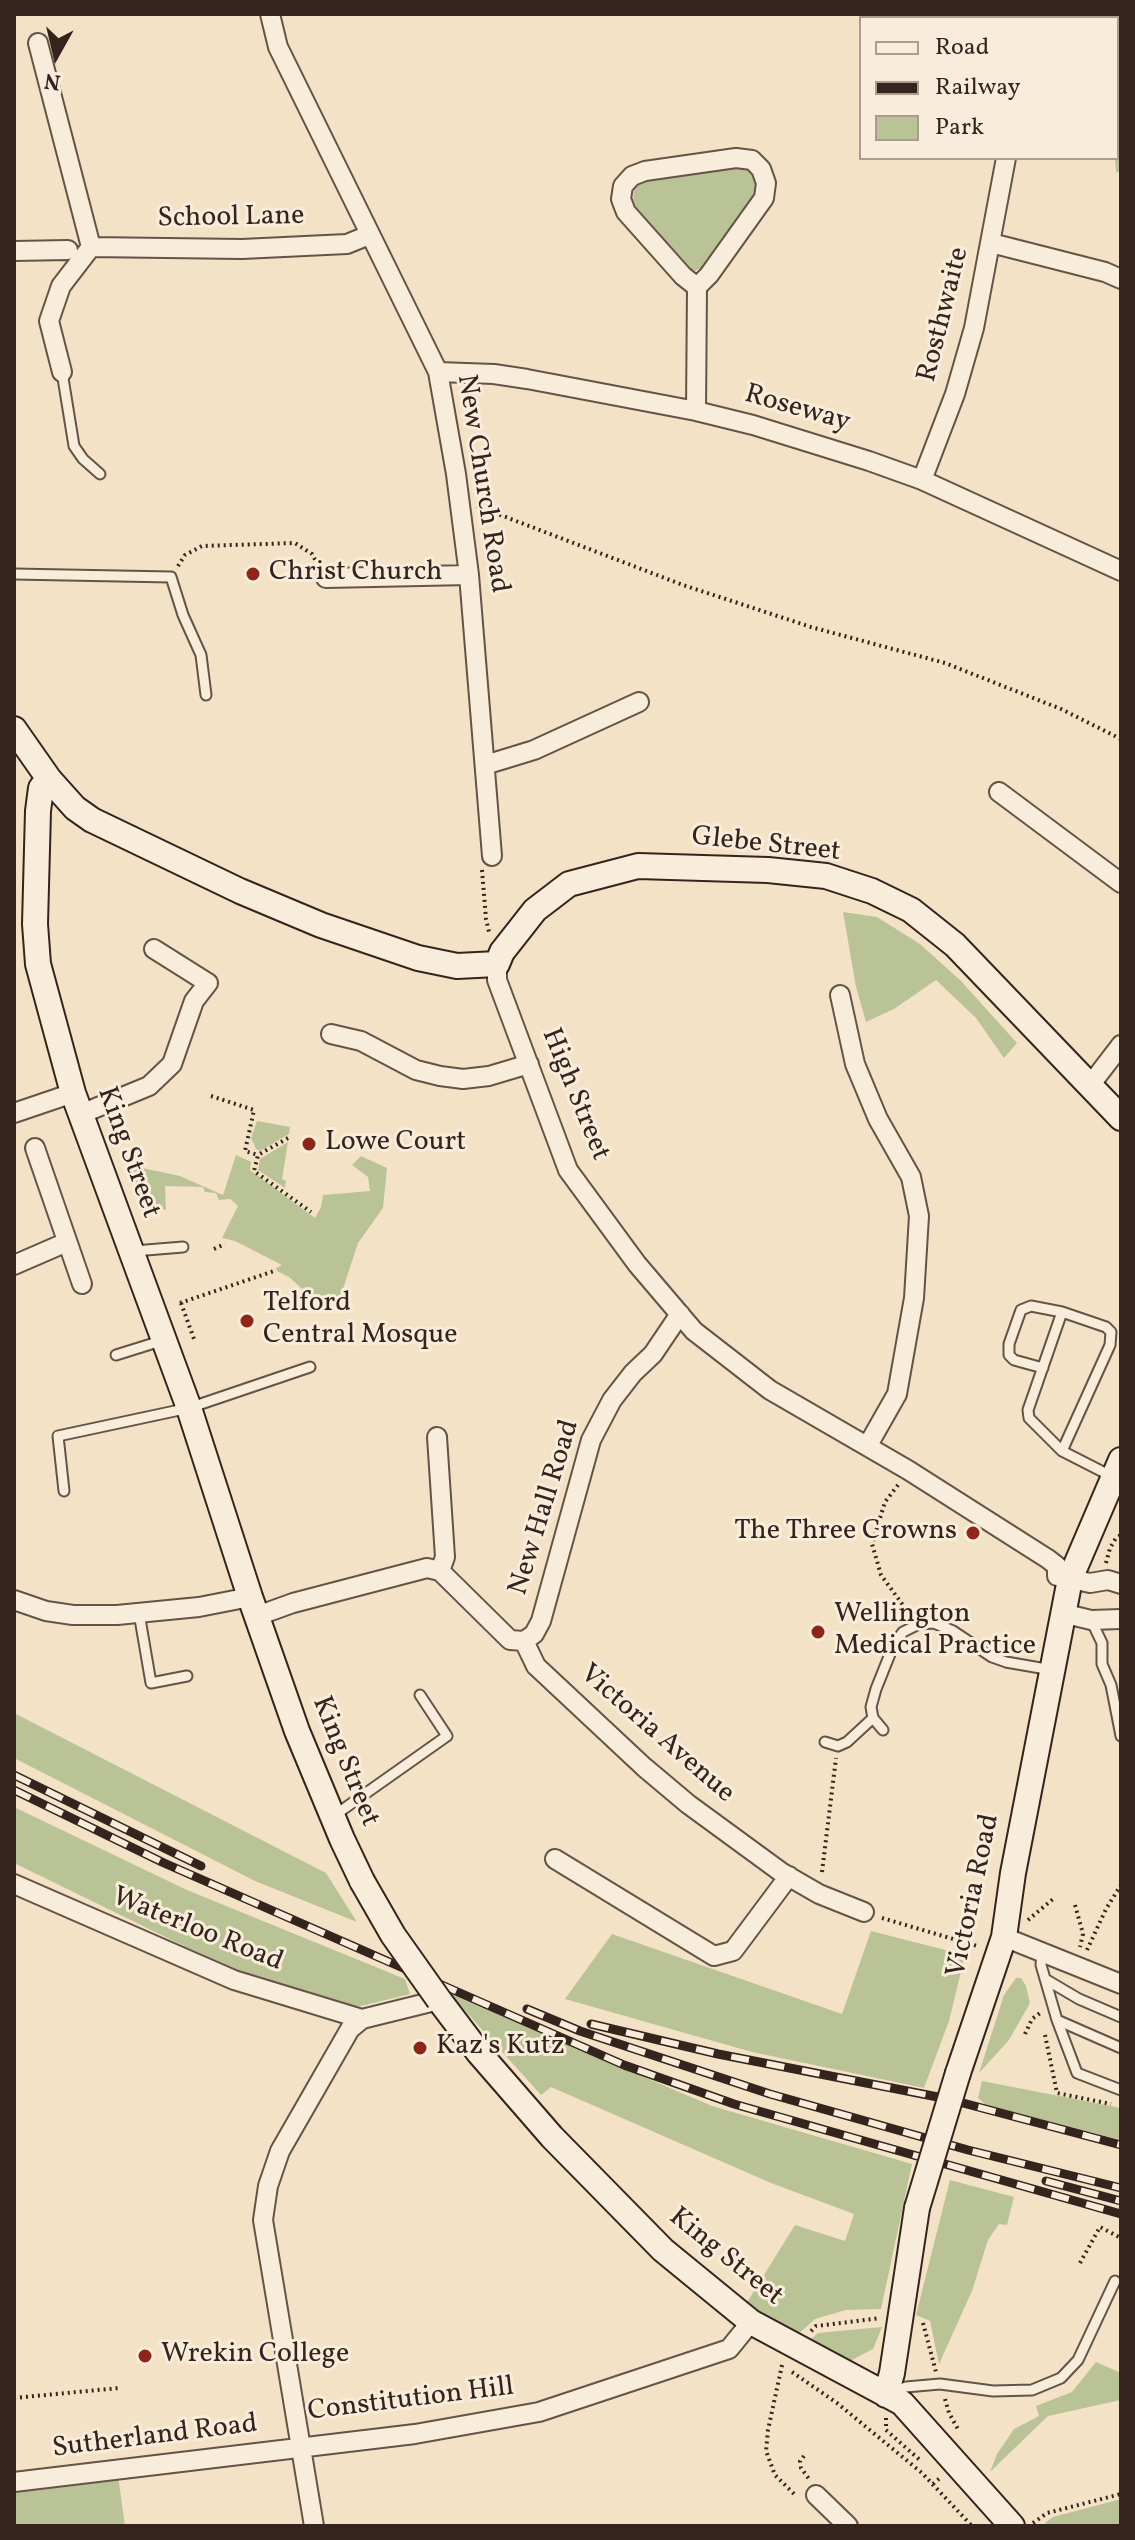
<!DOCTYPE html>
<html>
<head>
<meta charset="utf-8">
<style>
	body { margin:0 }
	#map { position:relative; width:1135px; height:2540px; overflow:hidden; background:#f4e2c6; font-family:Vollkorn,serif }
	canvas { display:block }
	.frame { position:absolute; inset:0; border:16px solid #34241d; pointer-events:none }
	.legend { position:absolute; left:859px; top:16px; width:260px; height:144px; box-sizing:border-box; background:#f8ecda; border:2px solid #aa9c8e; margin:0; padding:10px 14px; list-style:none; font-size:24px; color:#34241d }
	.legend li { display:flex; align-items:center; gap:16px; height:40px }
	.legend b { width:40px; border:2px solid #aa9c8e }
	.north { position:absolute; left:16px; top:16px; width:80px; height:80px; -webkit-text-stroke:6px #f8ecda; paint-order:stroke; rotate:188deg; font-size:22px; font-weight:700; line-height:32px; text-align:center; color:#34241d }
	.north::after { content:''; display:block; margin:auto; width:28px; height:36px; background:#34241d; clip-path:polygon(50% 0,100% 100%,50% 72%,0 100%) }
</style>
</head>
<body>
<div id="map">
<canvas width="1135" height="2540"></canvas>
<div class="frame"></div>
<ul class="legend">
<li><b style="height:10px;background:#f8ecda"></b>Road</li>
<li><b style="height:10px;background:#34241d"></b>Railway</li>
<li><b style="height:22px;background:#bac396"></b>Park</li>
</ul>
<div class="north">N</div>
</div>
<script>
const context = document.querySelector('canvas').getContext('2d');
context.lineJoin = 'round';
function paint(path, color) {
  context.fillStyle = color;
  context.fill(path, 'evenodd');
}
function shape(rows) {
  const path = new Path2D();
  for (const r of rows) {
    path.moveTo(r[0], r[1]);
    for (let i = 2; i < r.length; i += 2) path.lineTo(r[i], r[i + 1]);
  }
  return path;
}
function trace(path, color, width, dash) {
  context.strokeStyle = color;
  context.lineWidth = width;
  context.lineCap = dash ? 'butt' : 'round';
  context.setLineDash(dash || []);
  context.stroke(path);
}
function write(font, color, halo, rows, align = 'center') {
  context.font = font + ' Vollkorn,serif';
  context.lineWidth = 6;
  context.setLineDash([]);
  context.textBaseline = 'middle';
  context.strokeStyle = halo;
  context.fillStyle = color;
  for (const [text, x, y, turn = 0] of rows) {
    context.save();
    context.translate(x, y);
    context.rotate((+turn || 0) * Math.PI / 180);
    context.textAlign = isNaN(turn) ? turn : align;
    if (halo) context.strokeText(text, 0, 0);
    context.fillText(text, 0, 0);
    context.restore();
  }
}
paint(shape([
	[1108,14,1121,14,1121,173,1116,172,1115,158,1117,18,1109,18],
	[735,167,746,169,754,176,757,186,756,196,704,267,694,271,688,270,636,207,633,199,634,191,638,184,647,181],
	[843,912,877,917,920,944,961,981,1017,1043,1004,1058,976,1018,936,980,894,1009,866,1022,856,987],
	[257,1121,290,1127,289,1134,260,1151,256,1149,251,1138],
	[288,1142,282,1179,286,1181,285,1188,258,1170,260,1159],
	[236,1155,251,1162,250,1170,315,1218,321,1207,323,1195,370,1191,368,1177,352,1165,361,1156,387,1168,383,1208,358,1243,339,1301,321,1306,289,1277,277,1271,276,1268,282,1265,235,1241,222,1238,238,1206,230,1199,219,1200,216,1193,205,1192,203,1187,165,1186,166,1210,141,1204,128,1165,180,1176,223,1195],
	[14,1713,326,1873,357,1922,255,1881,14,1758],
	[14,1807,187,1890,405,1979,410,1994,357,2007,235,1971,14,1863],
	[871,1931,965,1955,949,2021,924,2088,752,2052,565,1999,612,1934,842,2014],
	[1016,1978,1021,1978,1026,1986,1030,2003,1009,2040,979,2073,1004,1995],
	[450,1994,712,2106,912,2164,881,2309,846,2310,815,2319,794,2338,746,2304,795,2225,845,2241,854,2214,771,2183,551,2087,541,2095],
	[982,2081,1121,2108,1121,2140,986,2105,978,2098],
	[950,2180,1014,2197,1007,2225,999,2224,988,2240,972,2291,939,2364,930,2321,916,2315],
	[882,2327,873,2349,850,2361,823,2355,807,2343,818,2333],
	[1096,2362,1121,2373,1121,2400,1048,2416,990,2472,997,2454,1014,2429,1039,2416,1036,2406,1072,2392],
	[118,2476,125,2526,14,2526,14,2488],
	[1121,2499,1121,2526,1045,2526,1046,2522,1053,2517]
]), '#bac396');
const lane = shape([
	[62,372,74,446,83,459,100,474],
	[14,574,171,577,183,615,201,655,206,695],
	[134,1251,183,1247],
	[1062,1312,1028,1410,1029,1418,1062,1451,1113,1477],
	[116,1355,164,1340],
	[1043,1368,1014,1360,1009,1355,1009,1344,1021,1310,1031,1306,1062,1312,1106,1327,1111,1332,1110,1345,1062,1451],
	[64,1491,58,1436,189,1408,310,1367],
	[139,1613,151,1683,187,1676],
	[1091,1620,1102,1643,1102,1664,1111,1685,1121,1736],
	[883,1730,873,1718,871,1707,876,1689,894,1644,903,1632,919,1624,934,1623,953,1631,992,1657,1006,1662,1052,1670],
	[825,1742,838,1746,847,1742,873,1718],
	[335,1815,447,1736,420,1695],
	[1042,1952,1041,1965,1057,2020,1121,2048],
	[1045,1979,1079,1999,1121,2017],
	[1057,2020,1077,2073,1121,2090],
	[893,2392,906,2387,940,2384,993,2391,1032,2390,1061,2378,1078,2360,1115,2281]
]);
const street = shape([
	[270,14,278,47,438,372,456,474,469,575,492,856],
	[1000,14,1000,18],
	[38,43,91,247],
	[991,243,1105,272,1121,279],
	[14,251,68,250],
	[62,372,49,321,61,286,91,247,242,249,347,244,369,235],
	[438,372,494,374,527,379,696,411,753,425,869,461,922,480,1121,571],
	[696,411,697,287,709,275,764,198,766,183,761,169,752,160,736,158,645,171,632,176,623,186,621,199,626,212,683,276,697,287],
	[922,480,955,394,974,328,1006,158],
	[326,578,469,575],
	[485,765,534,750,639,702],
	[999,792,1121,883],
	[497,964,497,980,568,1170,637,1264,694,1331,770,1390,908,1470,1048,1559,1057,1566,1057,1576,1090,1583,1108,1580,1121,1584],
	[840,995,855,1064,878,1119,911,1177,919,1216,914,1298,897,1394,868,1445],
	[331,1034,361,1041,416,1070,440,1076,463,1079,489,1076,529,1064],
	[1091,1084,1121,1045],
	[14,1113,73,1093],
	[81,1114,149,1086,172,1064,194,1001,208,983,154,949],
	[35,1148,82,1284],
	[14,1265,67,1242],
	[437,1437,445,1557,440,1571],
	[14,1600,46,1611,73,1615,117,1615,199,1607,250,1597],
	[1062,1613,1091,1620,1121,1619],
	[257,1616,293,1603,427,1568,440,1571,510,1640,524,1641],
	[524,1641,536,1666,644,1767,688,1804,781,1872,819,1894,864,1912],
	[524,1641,534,1634,541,1621,591,1440,612,1400,633,1373,653,1354,680,1314],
	[555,1859,714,1956,733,1951,789,1876],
	[14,1884,234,1980,362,2019],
	[1004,1937,1121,1984],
	[14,2482,415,2434,539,2412,729,2349,751,2322],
	[816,2495,848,2526],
	[314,2526,263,2220,268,2186,280,2151,350,2029,362,2019,439,2000]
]);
const secondary = shape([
	[14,729,49,779,75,808,92,820,240,891,321,925,418,958,457,966,497,964,502,952,535,910,569,884,638,866,768,870,826,876,872,891,911,910,955,945,1121,1118],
	[49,779,41,788,38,811,35,924,38,964,73,1093,189,1408,250,1597,297,1731,342,1839,362,1881],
	[439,2000,479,2053,552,2137,663,2250,751,2322,902,2403,1012,2526],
	[958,2073,1004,1937,1013,1873,1070,1579,1121,1460],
	[886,2395,892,2373,917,2208]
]);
trace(lane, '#645447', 13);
trace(street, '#645447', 22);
trace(secondary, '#34241d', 28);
trace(shape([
	[477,506,683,585,811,627,945,663,1061,709,1121,739],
	[178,566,185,555,202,546,295,543,312,554,317,563],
	[482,870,486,919,489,932],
	[211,1096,254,1110,245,1151,258,1155],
	[288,1138,258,1155,254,1171,311,1212],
	[214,1249,225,1244],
	[180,1303,274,1271],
	[181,1303,194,1339],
	[898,1485,885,1502,872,1544,881,1575,908,1612],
	[1106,1563,1110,1548,1116,1538,1121,1535],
	[822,1872,836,1758],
	[1075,1905,1083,1934,1080,1947],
	[882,1918,977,1946],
	[1028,1920,1053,1899],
	[1087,1950,1106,1909,1121,1885],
	[1025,2034,1032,2019,1040,2013],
	[1045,2035,1057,2093,1111,2104],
	[1080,2263,1100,2227,1121,2238],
	[923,2323,936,2372],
	[811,2331,816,2326,880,2318],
	[782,2365,768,2430,766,2451,775,2475,796,2496],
	[792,2372,837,2403,922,2473,972,2526],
	[14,2398,119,2388],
	[945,2399,949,2413,959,2431],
	[886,2418,886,2430,921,2461],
	[804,2456,800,2461,801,2468,809,2479],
	[933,2484,941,2477],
	[1033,2523,1047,2513,1121,2494]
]), '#34241d', 4, [2, 4]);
trace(lane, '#f8ecda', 9);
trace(street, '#f8ecda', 18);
trace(secondary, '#f8ecda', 24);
const rail = shape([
	[14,1775,201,1866],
	[14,1790,164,1863,624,2065,734,2104,1121,2214],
	[527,2009,580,2031,770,2094,968,2150,1121,2188],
	[591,2024,718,2054,948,2099,1121,2145],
	[1046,2181,1121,2201]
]);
trace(rail, '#34241d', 9);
trace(rail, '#f8ecda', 6, [18]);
const secondaryBridge = shape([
	[362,1881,393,1935,439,2000],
	[917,2208,958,2073]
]);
trace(secondaryBridge, '#34241d', 28, []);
trace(secondaryBridge, '#f8ecda', 24);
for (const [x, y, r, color] of [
	[253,574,8,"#8f2418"],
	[309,1144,8,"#8f2418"],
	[247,1321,8,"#8f2418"],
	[973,1533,8,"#8f2418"],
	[818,1632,8,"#8f2418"],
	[420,2048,8,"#8f2418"],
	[145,2356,8,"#8f2418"]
]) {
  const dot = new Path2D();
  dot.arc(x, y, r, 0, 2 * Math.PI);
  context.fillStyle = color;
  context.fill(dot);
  trace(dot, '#f8ecda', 3);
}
write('28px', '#34241d', '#f8ecda', [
	["School Lane",231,219,-1],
	["Rosthwaite",945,315,-76],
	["Roseway",797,410,16],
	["New Church Road",481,484,81],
	["Glebe Street",766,846,6],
	["High Street",574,1095,68],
	["King Street",127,1153,70],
	["New Hall Road",546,1508,-73],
	["Victoria Avenue",656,1735,41],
	["King Street",344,1762,68],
	["Victoria Road",975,1896,-78],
	["Waterloo Road",197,1931,22],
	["King Street",725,2258,39],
	["Constitution Hill",411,2401,-7],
	["Sutherland Road",155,2438,-7]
]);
write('28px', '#34241d', '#f8ecda', [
	["Christ Church",269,574],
	["Lowe Court",325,1144],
	["Telford",263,1305],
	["Central Mosque",263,1337],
	["The Three Crowns",957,1533,"right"],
	["Wellington",834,1616],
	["Medical Practice",834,1648],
	["Kaz's Kutz",436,2048],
	["Wrekin College",161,2356]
], 'left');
</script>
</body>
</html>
